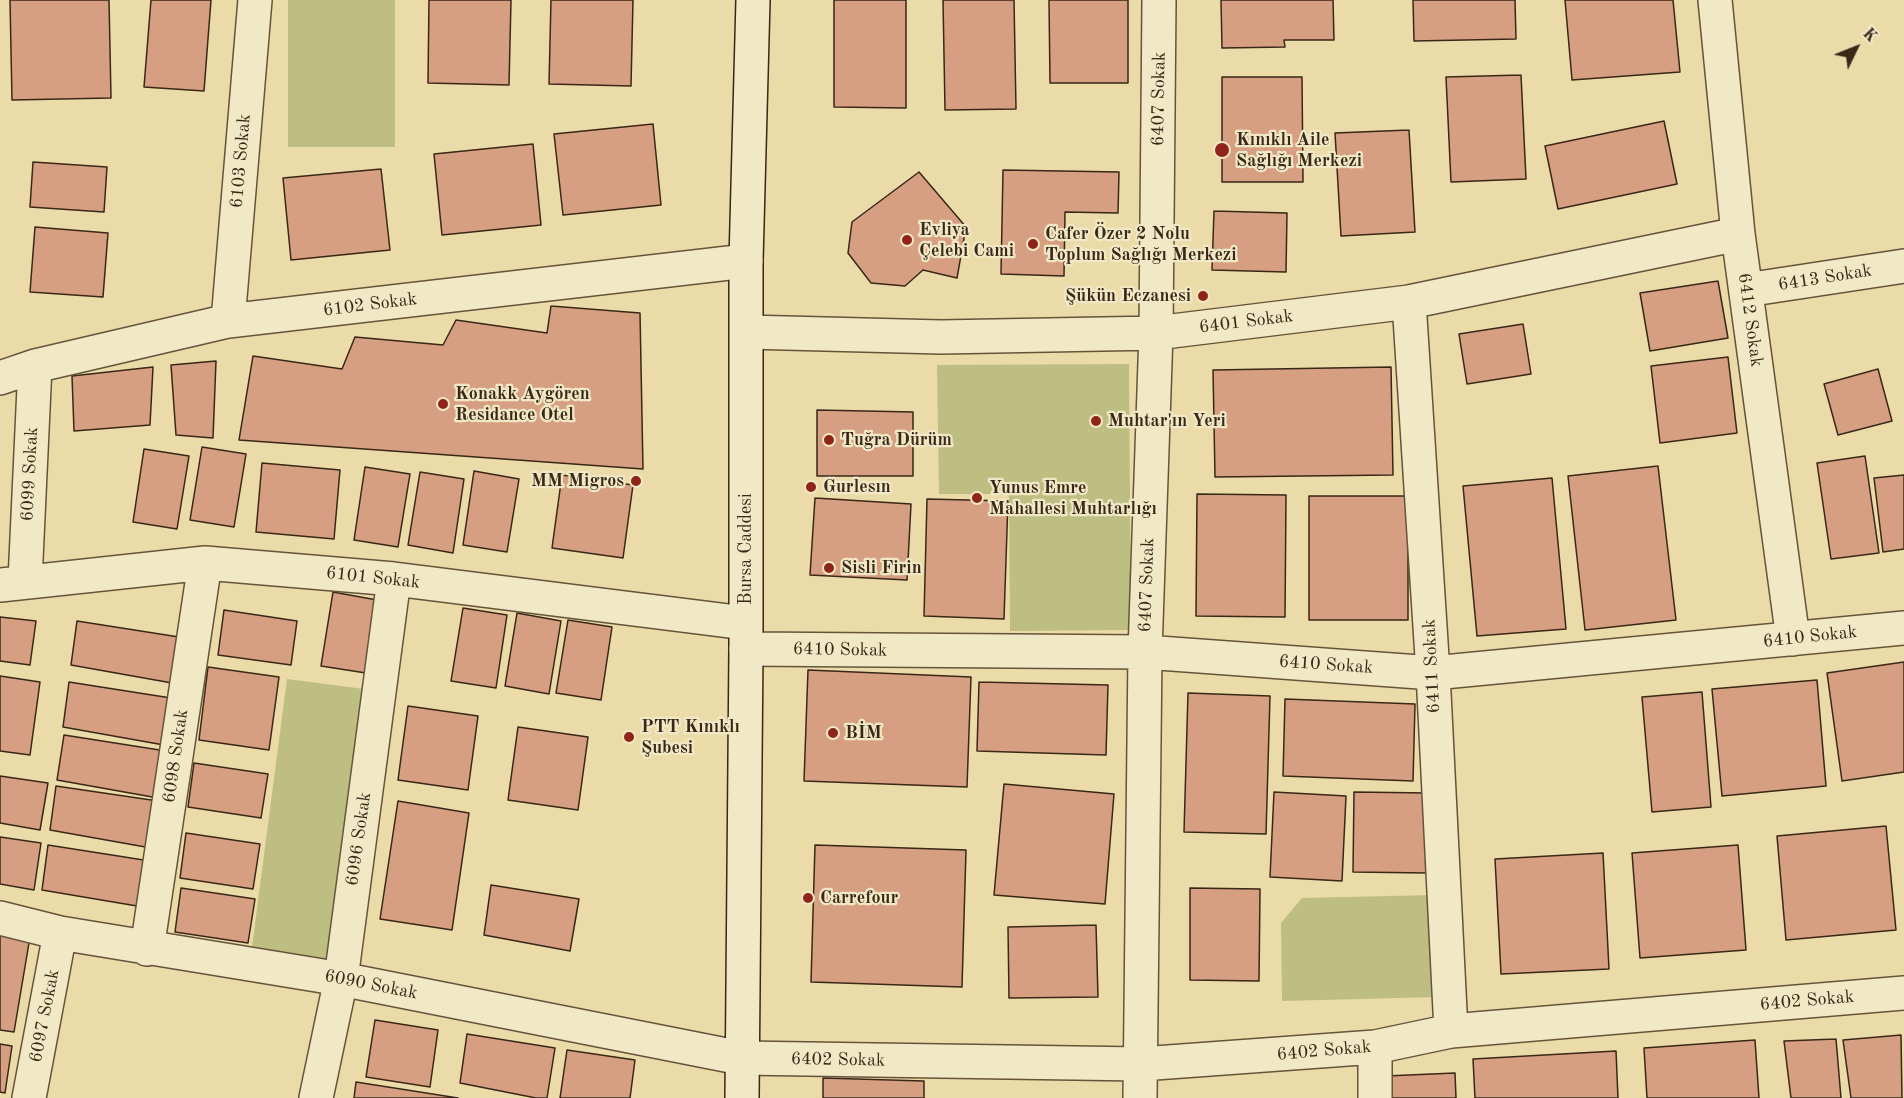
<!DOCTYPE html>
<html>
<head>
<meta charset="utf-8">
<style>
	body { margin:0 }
	#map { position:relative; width:1904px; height:1098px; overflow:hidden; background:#eadba8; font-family:"Old Standard TT",serif }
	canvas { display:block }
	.north { position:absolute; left:1826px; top:18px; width:60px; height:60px; -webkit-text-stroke:4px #f1e8c6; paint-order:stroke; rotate:47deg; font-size:16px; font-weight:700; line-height:24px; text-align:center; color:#392717 }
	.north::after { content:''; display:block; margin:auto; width:21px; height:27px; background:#392717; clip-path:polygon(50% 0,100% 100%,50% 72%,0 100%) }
</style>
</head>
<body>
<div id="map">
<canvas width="1904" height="1098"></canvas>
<div class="north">K</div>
</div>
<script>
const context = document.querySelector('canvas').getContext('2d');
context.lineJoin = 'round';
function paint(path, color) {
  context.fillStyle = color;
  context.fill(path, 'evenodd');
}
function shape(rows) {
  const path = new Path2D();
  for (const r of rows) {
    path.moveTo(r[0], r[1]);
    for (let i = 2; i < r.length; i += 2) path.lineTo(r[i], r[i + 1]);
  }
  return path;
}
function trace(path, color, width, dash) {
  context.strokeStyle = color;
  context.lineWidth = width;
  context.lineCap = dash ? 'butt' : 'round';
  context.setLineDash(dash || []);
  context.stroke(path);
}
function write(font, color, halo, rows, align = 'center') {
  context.font = font + ' "Old Standard TT",serif';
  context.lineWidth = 4.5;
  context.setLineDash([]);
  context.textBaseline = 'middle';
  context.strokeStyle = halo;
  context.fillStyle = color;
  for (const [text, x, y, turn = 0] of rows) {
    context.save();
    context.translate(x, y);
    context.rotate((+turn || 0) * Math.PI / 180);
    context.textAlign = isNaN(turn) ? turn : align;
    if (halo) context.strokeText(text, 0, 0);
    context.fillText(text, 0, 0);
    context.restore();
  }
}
paint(shape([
	[288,0,395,0,395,147,288,147],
	[1129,364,1131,630,1010,631,1009,494,939,494,937,365],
	[287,679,364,689,332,960,252,947],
	[1434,895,1437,997,1282,1001,1281,923,1302,898]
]), '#bebe83');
const building = shape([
	[10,0,109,0,111,98,12,100,10,0],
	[151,0,211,0,204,91,144,87,151,0],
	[429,0,511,0,509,85,428,83,429,0],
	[551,0,633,0,631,86,549,84,551,0],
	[834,0,906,0,906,108,834,107,834,0],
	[943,0,1014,0,1016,109,945,110,943,0],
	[1049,0,1128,0,1128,83,1050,83,1049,0],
	[1221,0,1333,0,1334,40,1284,40,1285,47,1222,48,1221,0],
	[1413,0,1515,0,1516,39,1414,41,1413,0],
	[1565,0,1673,0,1680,72,1572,80,1565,0],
	[1521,75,1526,179,1451,182,1446,77,1521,75],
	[1222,77,1302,77,1303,182,1222,182,1222,77],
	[1664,121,1677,184,1558,209,1545,146,1664,121],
	[653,124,661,205,563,215,554,134,653,124],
	[1409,130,1415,232,1341,236,1335,133,1409,130],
	[533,144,541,225,442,235,434,154,533,144],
	[33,162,107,167,104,212,30,207,33,162],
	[381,169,390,250,291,260,283,178,381,169],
	[1003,170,1119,172,1118,213,1065,212,1064,276,1001,274,1003,170],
	[919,172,966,227,957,278,923,270,905,286,871,283,848,253,852,222,919,172],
	[1214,211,1287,213,1286,272,1212,270,1214,211],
	[35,227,108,233,103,297,30,292,35,227],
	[1718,281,1728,338,1650,351,1640,293,1718,281],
	[551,306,640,313,643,469,239,440,253,356,342,369,355,337,443,345,456,320,547,333,551,306],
	[1523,324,1531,374,1467,384,1459,334,1523,324],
	[1728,357,1737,433,1660,443,1651,366,1728,357],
	[216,361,213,438,176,435,171,365,216,361],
	[153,367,150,425,74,431,72,376,153,367],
	[1391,367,1393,475,1215,477,1213,370,1391,367],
	[1878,369,1892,421,1838,435,1824,384,1878,369],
	[817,410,913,412,913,476,817,476,817,410],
	[202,447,246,454,234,527,190,520,202,447],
	[144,449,189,456,177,529,133,522,144,449],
	[1865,456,1879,553,1831,559,1817,463,1865,456],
	[262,463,340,470,334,539,256,532,262,463],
	[1658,466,1676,620,1585,630,1568,476,1658,466],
	[365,467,410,474,398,547,354,540,365,467],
	[474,471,519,479,507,552,463,545,474,471],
	[420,472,464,479,453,553,408,545,420,472],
	[562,475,633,485,623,558,552,548,562,475],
	[1904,475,1904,549,1883,552,1874,478,1904,475],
	[1552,478,1566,629,1477,636,1463,486,1552,478],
	[1197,494,1286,495,1285,617,1196,616,1197,494],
	[1309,496,1408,496,1408,620,1309,620,1309,496],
	[815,498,911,504,907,580,810,575,815,498],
	[927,499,1008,501,1004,619,924,616,927,499],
	[333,592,377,600,366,673,321,666,333,592],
	[463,608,507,615,496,688,451,681,463,608],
	[224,610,297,621,291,665,218,655,224,610],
	[517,613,561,621,549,694,505,686,517,613],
	[0,617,36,621,30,665,0,661,0,617],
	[568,620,612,627,601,700,556,693,568,620],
	[77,621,179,637,172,683,71,665,77,621],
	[1904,662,1904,772,1842,781,1827,673,1904,662],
	[208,667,279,677,269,750,199,740,208,667],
	[808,670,971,677,967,787,804,781,808,670],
	[0,676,40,682,30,755,0,751,0,676],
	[1817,680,1826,786,1722,796,1712,689,1817,680],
	[69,682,171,698,164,745,63,727,69,682],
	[979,682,1108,685,1106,755,977,751,979,682],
	[1702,692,1711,807,1652,812,1642,697,1702,692],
	[1188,693,1270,696,1266,834,1184,832,1188,693],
	[1285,699,1415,704,1413,781,1283,776,1285,699],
	[408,706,478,716,468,790,398,780,408,706],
	[518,727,588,737,578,810,508,800,518,727],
	[64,735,166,751,158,798,57,780,64,735],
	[194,763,268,774,261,818,188,807,194,763],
	[0,776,48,783,40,830,0,823,0,776],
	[1004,784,1114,794,1105,904,994,895,1004,784],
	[56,786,158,801,151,848,50,830,56,786],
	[1274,792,1346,796,1342,881,1270,877,1274,792],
	[1354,792,1428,793,1428,873,1353,872,1354,792],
	[398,801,469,813,452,930,380,919,398,801],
	[1886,826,1896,930,1786,940,1777,836,1886,826],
	[186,833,260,844,253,889,180,878,186,833],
	[0,837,41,843,34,890,0,884,0,837],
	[48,845,150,861,143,907,42,890,48,845],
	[815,845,966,850,962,987,811,982,815,845],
	[1738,845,1746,950,1640,958,1632,853,1738,845],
	[1603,853,1609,969,1501,974,1495,859,1603,853],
	[491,885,579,899,570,951,484,935,491,885],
	[181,888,255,899,248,943,175,932,181,888],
	[1190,888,1260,889,1259,981,1190,980,1190,888],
	[1096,925,1098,997,1009,998,1008,927,1096,925],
	[0,933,30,937,14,1032,0,1030,0,933],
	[375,1020,438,1030,430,1087,366,1077,375,1020],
	[467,1034,555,1048,547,1098,536,1098,460,1083,467,1034],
	[1901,1035,1902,1098,1851,1098,1843,1040,1901,1035],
	[1836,1039,1841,1098,1791,1098,1784,1041,1836,1039],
	[1755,1040,1759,1098,1647,1098,1644,1048,1755,1040],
	[0,1044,12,1046,5,1093,0,1092,0,1044],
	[567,1050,635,1060,630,1098,560,1098,567,1050],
	[1616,1051,1618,1098,1475,1098,1473,1059,1616,1051],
	[1455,1073,1456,1098,1387,1098,1386,1076,1455,1073],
	[823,1078,924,1081,924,1098,823,1098,823,1078],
	[356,1082,458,1098,354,1098,356,1082]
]);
paint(building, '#d79f82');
trace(building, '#392717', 1.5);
const street = shape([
	[1715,0,1738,234,1793,639],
	[1746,290,1904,266],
	[1409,302,1433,673,1451,1031],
	[228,321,255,0],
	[747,332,941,337,1156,333,1409,302,1738,234],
	[0,378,35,366,228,321,746,261],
	[25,581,35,366],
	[0,585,205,563,394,579,745,623],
	[746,649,1145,652,1433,673,1904,628],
	[0,918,60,933,341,979,741,1058,1141,1064,1375,1047,1451,1031,1904,993],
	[147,949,205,563],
	[1375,1047,1375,1098],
	[29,1098,60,933],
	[316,1098,341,979,394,579],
	[1140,1098,1145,652,1156,333,1159,0]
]);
const secondary = shape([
	[742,1098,746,649,746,261,753,0]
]);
trace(street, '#65543b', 36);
trace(secondary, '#392717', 36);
trace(street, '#f1e8c6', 33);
trace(secondary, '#f1e8c6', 33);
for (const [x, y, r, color] of [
	[1222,150,8,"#8f2418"],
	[907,240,6,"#8f2418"],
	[1033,244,6,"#8f2418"],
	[1203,296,6,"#8f2418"],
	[443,404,6,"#8f2418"],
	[1096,421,6,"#8f2418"],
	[829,440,6,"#8f2418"],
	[636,481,6,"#8f2418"],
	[811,487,6,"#8f2418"],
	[977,498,6,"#8f2418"],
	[829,568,6,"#8f2418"],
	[833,733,6,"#8f2418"],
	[629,737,6,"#8f2418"],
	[808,898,6,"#8f2418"]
]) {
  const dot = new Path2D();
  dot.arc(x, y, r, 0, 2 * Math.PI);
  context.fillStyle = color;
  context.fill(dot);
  trace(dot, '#f1e8c6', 2);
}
write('18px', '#392717', '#f1e8c6', [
	["6407 Sokak",1159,99,-89],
	["6103 Sokak",241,161,-85],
	["6413 Sokak",1825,278,-9],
	["6102 Sokak",370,305,-7],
	["6412 Sokak",1750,320,82],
	["6401 Sokak",1246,322,-7],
	["6099 Sokak",30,474,-87],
	["Bursa Caddesi",746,549,-90],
	["6101 Sokak",373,578,6],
	["6407 Sokak",1147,585,-88],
	["6410 Sokak",1810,637,-6],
	["6410 Sokak",840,650,1],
	["6410 Sokak",1326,665,4],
	["6411 Sokak",1432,666,-93],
	["6098 Sokak",176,756,-82],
	["6096 Sokak",359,839,-82],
	["6090 Sokak",371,985,11],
	["6402 Sokak",1807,1001,-5],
	["6097 Sokak",45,1016,-79],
	["6402 Sokak",1324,1051,-5],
	["6402 Sokak",838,1060,1]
]);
write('bold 18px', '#392717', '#f1e8c6', [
	["Kınıklı Aile",1236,140],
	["Sağlığı Merkezi",1236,161],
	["Evliya",919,230],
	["Çelebi Cami",919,251],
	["Cafer Özer 2 Nolu",1045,234],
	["Toplum Sağlığı Merkezi",1045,255],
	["Şükün Eczanesi",1191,296,"right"],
	["Konakk Aygören",455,394],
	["Residance Otel",455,415],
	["Muhtar'ın Yeri",1108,421],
	["Tuğra Dürüm",841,440],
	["MM Migros",624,481,"right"],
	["Gurlesın",823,487],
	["Yunus Emre",989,488],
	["Mahallesi Muhtarlığı",989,509],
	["Sisli Firin",841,568],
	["PTT Kınıklı",641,727],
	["Şubesi",641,748],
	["BİM",845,733],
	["Carrefour",820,898]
], 'left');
</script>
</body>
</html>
